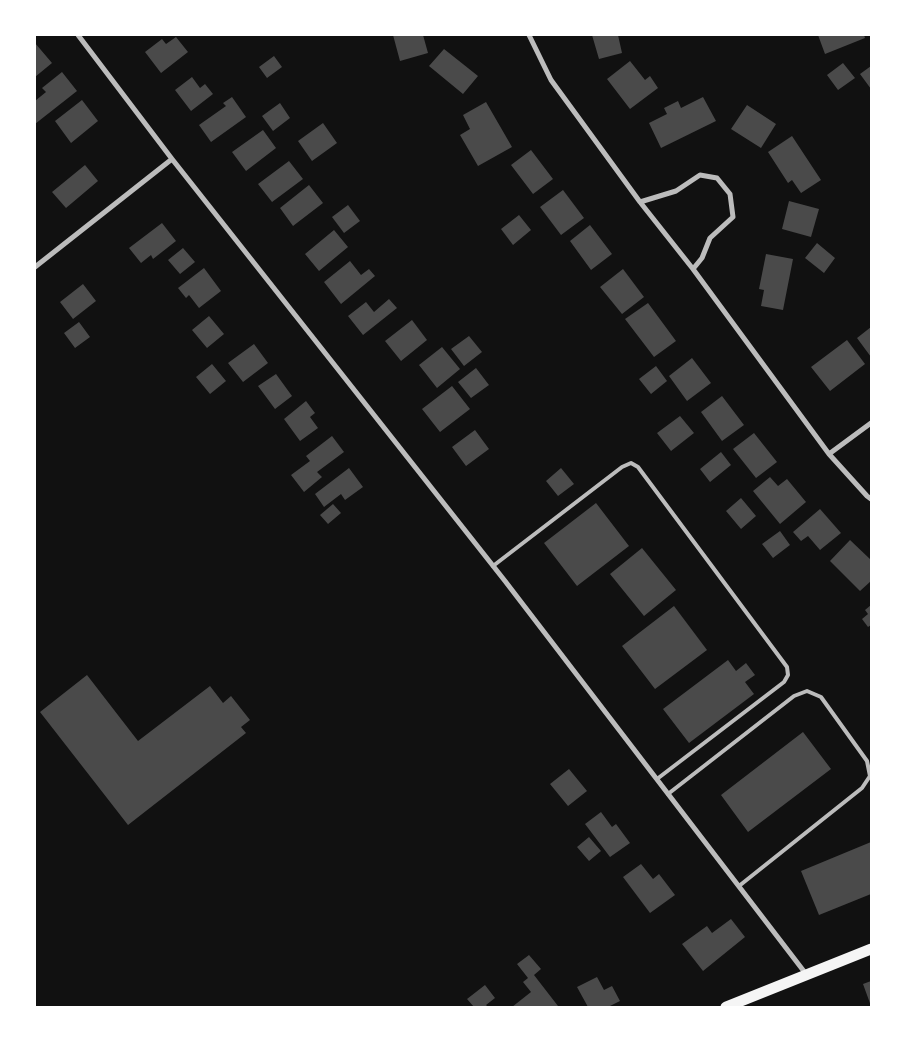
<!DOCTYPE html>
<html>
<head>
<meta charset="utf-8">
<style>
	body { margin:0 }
	#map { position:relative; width:906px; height:1042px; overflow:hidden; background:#111; font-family:"IBM Plex Sans",sans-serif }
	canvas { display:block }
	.frame { position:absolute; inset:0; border:36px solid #fff; pointer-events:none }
</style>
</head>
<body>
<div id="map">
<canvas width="906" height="1042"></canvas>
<div class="frame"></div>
</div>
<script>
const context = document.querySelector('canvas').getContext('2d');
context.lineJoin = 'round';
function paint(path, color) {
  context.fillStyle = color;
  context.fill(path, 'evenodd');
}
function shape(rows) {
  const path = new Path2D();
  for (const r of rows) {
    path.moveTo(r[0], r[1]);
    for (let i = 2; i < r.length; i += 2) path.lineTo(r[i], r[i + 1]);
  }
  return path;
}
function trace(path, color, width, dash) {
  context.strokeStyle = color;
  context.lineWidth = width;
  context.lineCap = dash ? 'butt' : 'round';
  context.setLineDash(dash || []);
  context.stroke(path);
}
paint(shape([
	[393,35,423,35,428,53,400,61],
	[592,35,618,35,622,53,599,59],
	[818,35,864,35,865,38,825,54],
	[176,37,188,52,161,73,145,52,162,39,166,44],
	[35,43,52,63,35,77],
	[444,49,478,76,463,94,429,66],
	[274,56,282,67,267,78,259,67],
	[630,61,645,80,650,76,658,88,630,109,607,79],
	[843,63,855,78,838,90,827,75],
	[871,66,871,89,860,74],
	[62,72,77,91,35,124,35,101,46,92,42,88],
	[192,77,200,88,205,84,213,94,191,111,175,90],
	[232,97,246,117,211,142,199,125,226,106,223,103],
	[703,97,716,121,661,148,649,123,667,114,664,108,678,101,681,108],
	[82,100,98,121,71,143,55,121],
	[486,102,512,147,478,166,460,135,470,129,463,115],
	[280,103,290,118,273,131,262,116],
	[747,105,776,124,761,148,731,129],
	[323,123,337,143,312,161,298,141],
	[263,130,276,148,246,171,232,152],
	[792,136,821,180,801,193,792,180,788,183,768,152],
	[531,150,553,179,533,194,511,165],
	[289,161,303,179,272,202,258,184],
	[85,165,98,181,66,208,52,192],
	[309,185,323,203,293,226,280,208],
	[563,190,584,218,561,235,540,207],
	[789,201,819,209,811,237,782,229],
	[348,205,360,221,344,233,332,217],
	[519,215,531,230,513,245,501,229],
	[162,223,176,241,153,259,151,255,141,263,129,248],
	[590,225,612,254,591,270,570,241],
	[334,230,348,247,319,271,305,254],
	[817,243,835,258,824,273,805,258],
	[183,248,195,262,180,274,168,260],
	[766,254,793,259,783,310,761,306,764,290,759,289],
	[350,261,361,275,369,269,375,276,341,304,324,282],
	[204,268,221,291,199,308,189,295,186,298,178,288],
	[623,269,644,297,622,314,600,287],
	[83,284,96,301,73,319,60,302],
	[389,299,397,308,363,335,348,316,366,302,374,312],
	[648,303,676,341,654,357,625,319],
	[209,316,224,334,207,348,192,330],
	[412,320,427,340,401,361,385,341],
	[79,322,90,337,75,348,64,333],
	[871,327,871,357,857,338],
	[469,336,482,352,464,366,451,349],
	[847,340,865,364,830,391,811,367],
	[254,344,268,363,243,382,228,363],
	[442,347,460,369,437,388,419,365],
	[692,358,711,383,687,401,669,376],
	[212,364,226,381,210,394,196,377],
	[656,366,667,381,651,394,639,379],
	[476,368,489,385,471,398,458,382],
	[276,374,292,396,275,409,258,386],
	[452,386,470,409,440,432,422,409],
	[722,396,744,425,722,441,701,412],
	[306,401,315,413,310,417,318,428,300,441,284,419],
	[680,416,694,433,671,451,657,433],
	[475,430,489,449,466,466,452,447],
	[754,433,777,462,756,478,733,449],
	[332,436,344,452,317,472,322,477,304,492,291,475,310,461,306,456],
	[721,452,731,465,710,482,700,469],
	[349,468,363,487,345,500,341,494,324,507,315,494],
	[561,468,574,484,558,496,546,481],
	[770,477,778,486,787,479,806,502,780,524,753,491],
	[741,498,756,516,741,529,726,511],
	[596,503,629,546,577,586,544,543],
	[333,504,341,513,328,524,320,515],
	[820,509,841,533,820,550,808,536,801,541,793,532],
	[780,531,790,545,773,558,762,544],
	[850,540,871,560,871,581,860,591,830,561],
	[642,548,676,590,644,616,610,574],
	[871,605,871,625,868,627,862,619,868,614,865,610],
	[674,606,707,650,655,689,622,646],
	[728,660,736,671,746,663,755,675,745,682,754,694,689,743,663,709],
	[87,675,138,741,210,686,223,703,231,696,250,720,241,727,246,733,128,825,40,712],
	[803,732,831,769,748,832,721,795],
	[569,769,587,791,568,806,550,784],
	[601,812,612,827,616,824,630,843,610,857,585,824],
	[589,837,601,851,589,861,577,847],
	[871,842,871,894,819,915,801,871],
	[641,864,653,879,659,874,675,895,650,913,623,877],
	[731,919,745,937,703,971,682,944,707,926,712,933],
	[529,955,541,969,534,975,558,1006,557,1007,512,1007,531,992,523,982,528,978,517,964],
	[597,977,604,990,612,986,620,1001,608,1007,588,1007,577,987],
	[871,981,871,1006,863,984],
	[485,985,495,998,486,1005,488,1007,474,1007,467,999]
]), '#4a4a4a');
trace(shape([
	[493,566,622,467,631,463,638,467,787,667,788,675,784,682,657,779],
	[668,794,794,696,807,691,821,697,867,761,870,776,862,788,739,886]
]), '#bcbcbc', 4);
trace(shape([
	[78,35,172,159,505,581,806,974],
	[529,35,551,80,640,202,693,269,829,454,867,496,871,499],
	[640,202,676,191,700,175,717,178,730,194,733,217,710,238,702,258,693,269],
	[35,267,172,159],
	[829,454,871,423]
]), '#bcbcbc', 5);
trace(shape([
	[726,1007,871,949]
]), '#f5f5f5', 11);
</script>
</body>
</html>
